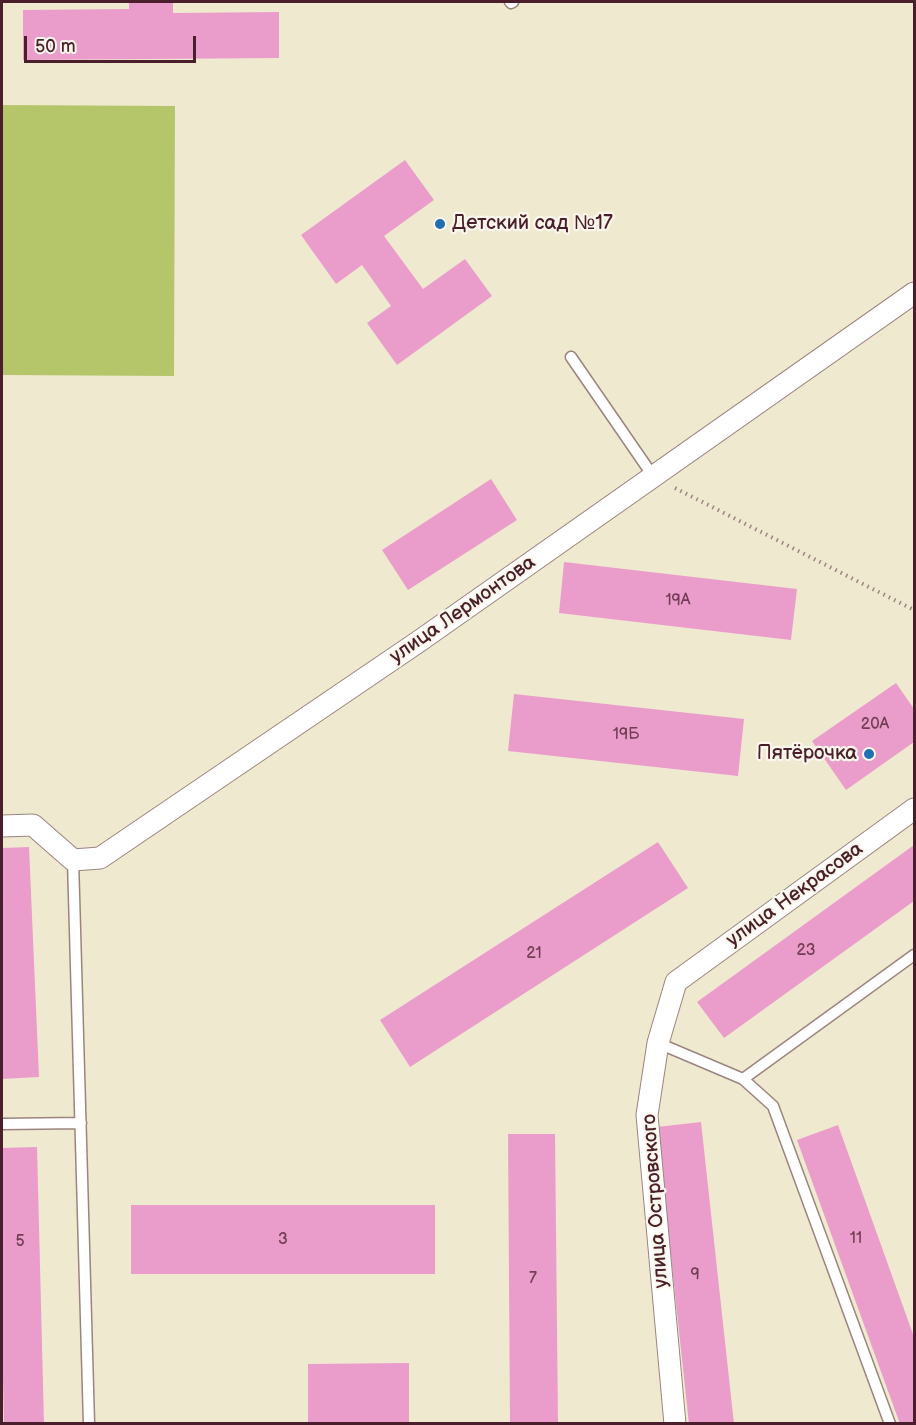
<!DOCTYPE html>
<html>
<head>
<meta charset="utf-8">
<style>
	body { margin:0 }
	#map { position:relative; width:916px; height:1425px; overflow:hidden; background:#efe9d0; font-family:"Balsamiq Sans",sans-serif }
	canvas { display:block }
	.frame { position:absolute; inset:0; border:3px solid #4a1f2b; pointer-events:none }
	.scale { position:absolute; left:24px; top:36px; width:172px; height:27px; box-sizing:border-box; border:3px solid #4a1f2b; border-top:0; padding-left:8px; font-size:18px; line-height:21px; white-space:nowrap; color:#4a1f2b; -webkit-text-stroke:4px #fbf7ec; paint-order:stroke }
</style>
</head>
<body>
<div id="map">
<canvas width="916" height="1425"></canvas>
<div class="frame"></div>
<div class="scale">50 m</div>
</div>
<script>
const context = document.querySelector('canvas').getContext('2d');
context.lineJoin = 'round';
function paint(path, color) {
  context.fillStyle = color;
  context.fill(path, 'evenodd');
}
function shape(rows) {
  const path = new Path2D();
  for (const r of rows) {
    path.moveTo(r[0], r[1]);
    for (let i = 2; i < r.length; i += 2) path.lineTo(r[i], r[i + 1]);
  }
  return path;
}
function trace(path, color, width, dash) {
  context.strokeStyle = color;
  context.lineWidth = width;
  context.lineCap = dash ? 'butt' : 'round';
  context.setLineDash(dash || []);
  context.stroke(path);
}
function write(font, color, halo, rows, align = 'center') {
  context.font = font + ' "Balsamiq Sans",sans-serif';
  context.lineWidth = 4.5;
  context.setLineDash([]);
  context.textBaseline = 'middle';
  context.strokeStyle = halo;
  context.fillStyle = color;
  for (const [text, x, y, turn = 0] of rows) {
    context.save();
    context.translate(x, y);
    context.rotate((+turn || 0) * Math.PI / 180);
    context.textAlign = isNaN(turn) ? turn : align;
    if (halo) context.strokeText(text, 0, 0);
    context.fillText(text, 0, 0);
    context.restore();
  }
}
paint(shape([
	[2,105,175,106,174,376,2,375]
]), '#b4c669');
paint(shape([
	[129,2,173,2,173,13,279,12,279,58,23,60,23,10,129,9],
	[405,160,434,200,384,236,423,289,465,259,492,296,397,365,367,323,391,306,362,265,336,284,301,235],
	[491,479,517,520,408,590,382,550],
	[564,562,797,589,791,640,559,613],
	[896,683,914,709,914,742,846,790,812,741],
	[514,694,744,719,738,776,508,751],
	[658,842,688,888,410,1067,380,1020],
	[914,845,914,901,724,1038,697,1002],
	[29,847,39,1077,2,1079,2,848],
	[701,1122,734,1424,689,1424,657,1127],
	[838,1125,914,1337,914,1424,900,1424,797,1140],
	[508,1134,555,1134,558,1424,510,1424],
	[37,1147,44,1424,4,1424,2,1336,2,1148],
	[131,1205,435,1205,435,1274,131,1274],
	[409,1363,409,1424,308,1424,308,1364]
]), '#ea9dcb');
const service = shape([
	[510,2,511,3,513,2],
	[571,357,653,476],
	[73,860,89,1424],
	[658,1043,743,1079,773,1106,890,1424],
	[743,1079,914,955],
	[2,1124,81,1123]
]);
const minor = shape([
	[2,826,33,825,73,860,100,858,418,642,914,293],
	[675,1424,647,1115,658,1043,676,982,914,809]
]);
trace(service, '#9c847e', 13);
trace(minor, '#9c847e', 23);
trace(shape([
	[675,488,914,610]
]), '#9c847e', 4, [1.5, 4.5]);
trace(service, '#fff', 10);
trace(minor, '#fff', 21);
for (const [x, y, r, color] of [
	[440,224,6,"#1f6fb2"],
	[869,754,6,"#1f6fb2"]
]) {
  const dot = new Path2D();
  dot.arc(x, y, r, 0, 2 * Math.PI);
  context.fillStyle = color;
  context.fill(dot);
  trace(dot, '#fbf7ec', 2);
}
write('16px', '#723e53', null, [
	["19А",678,601],
	["20А",875,725],
	["19Б",626,735],
	["23",806,951],
	["21",534,954],
	["11",856,1239],
	["3",283,1240],
	["5",20,1242],
	["9",695,1275],
	["7",533,1279]
]);
write('20px', '#4a1f2b', '#fbf7ec', [
	["Детский сад №17",452,224],
	["Пятёрочка",857,754,"right"]
], 'left');
write('20px', '#4a1f2b', '#fbf7ec', [
	["улица Лермонтова",463,610,-35],
	["улица Некрасова",795,895,-36],
	["улица Островского",656,1201,-94]
]);
</script>
</body>
</html>
